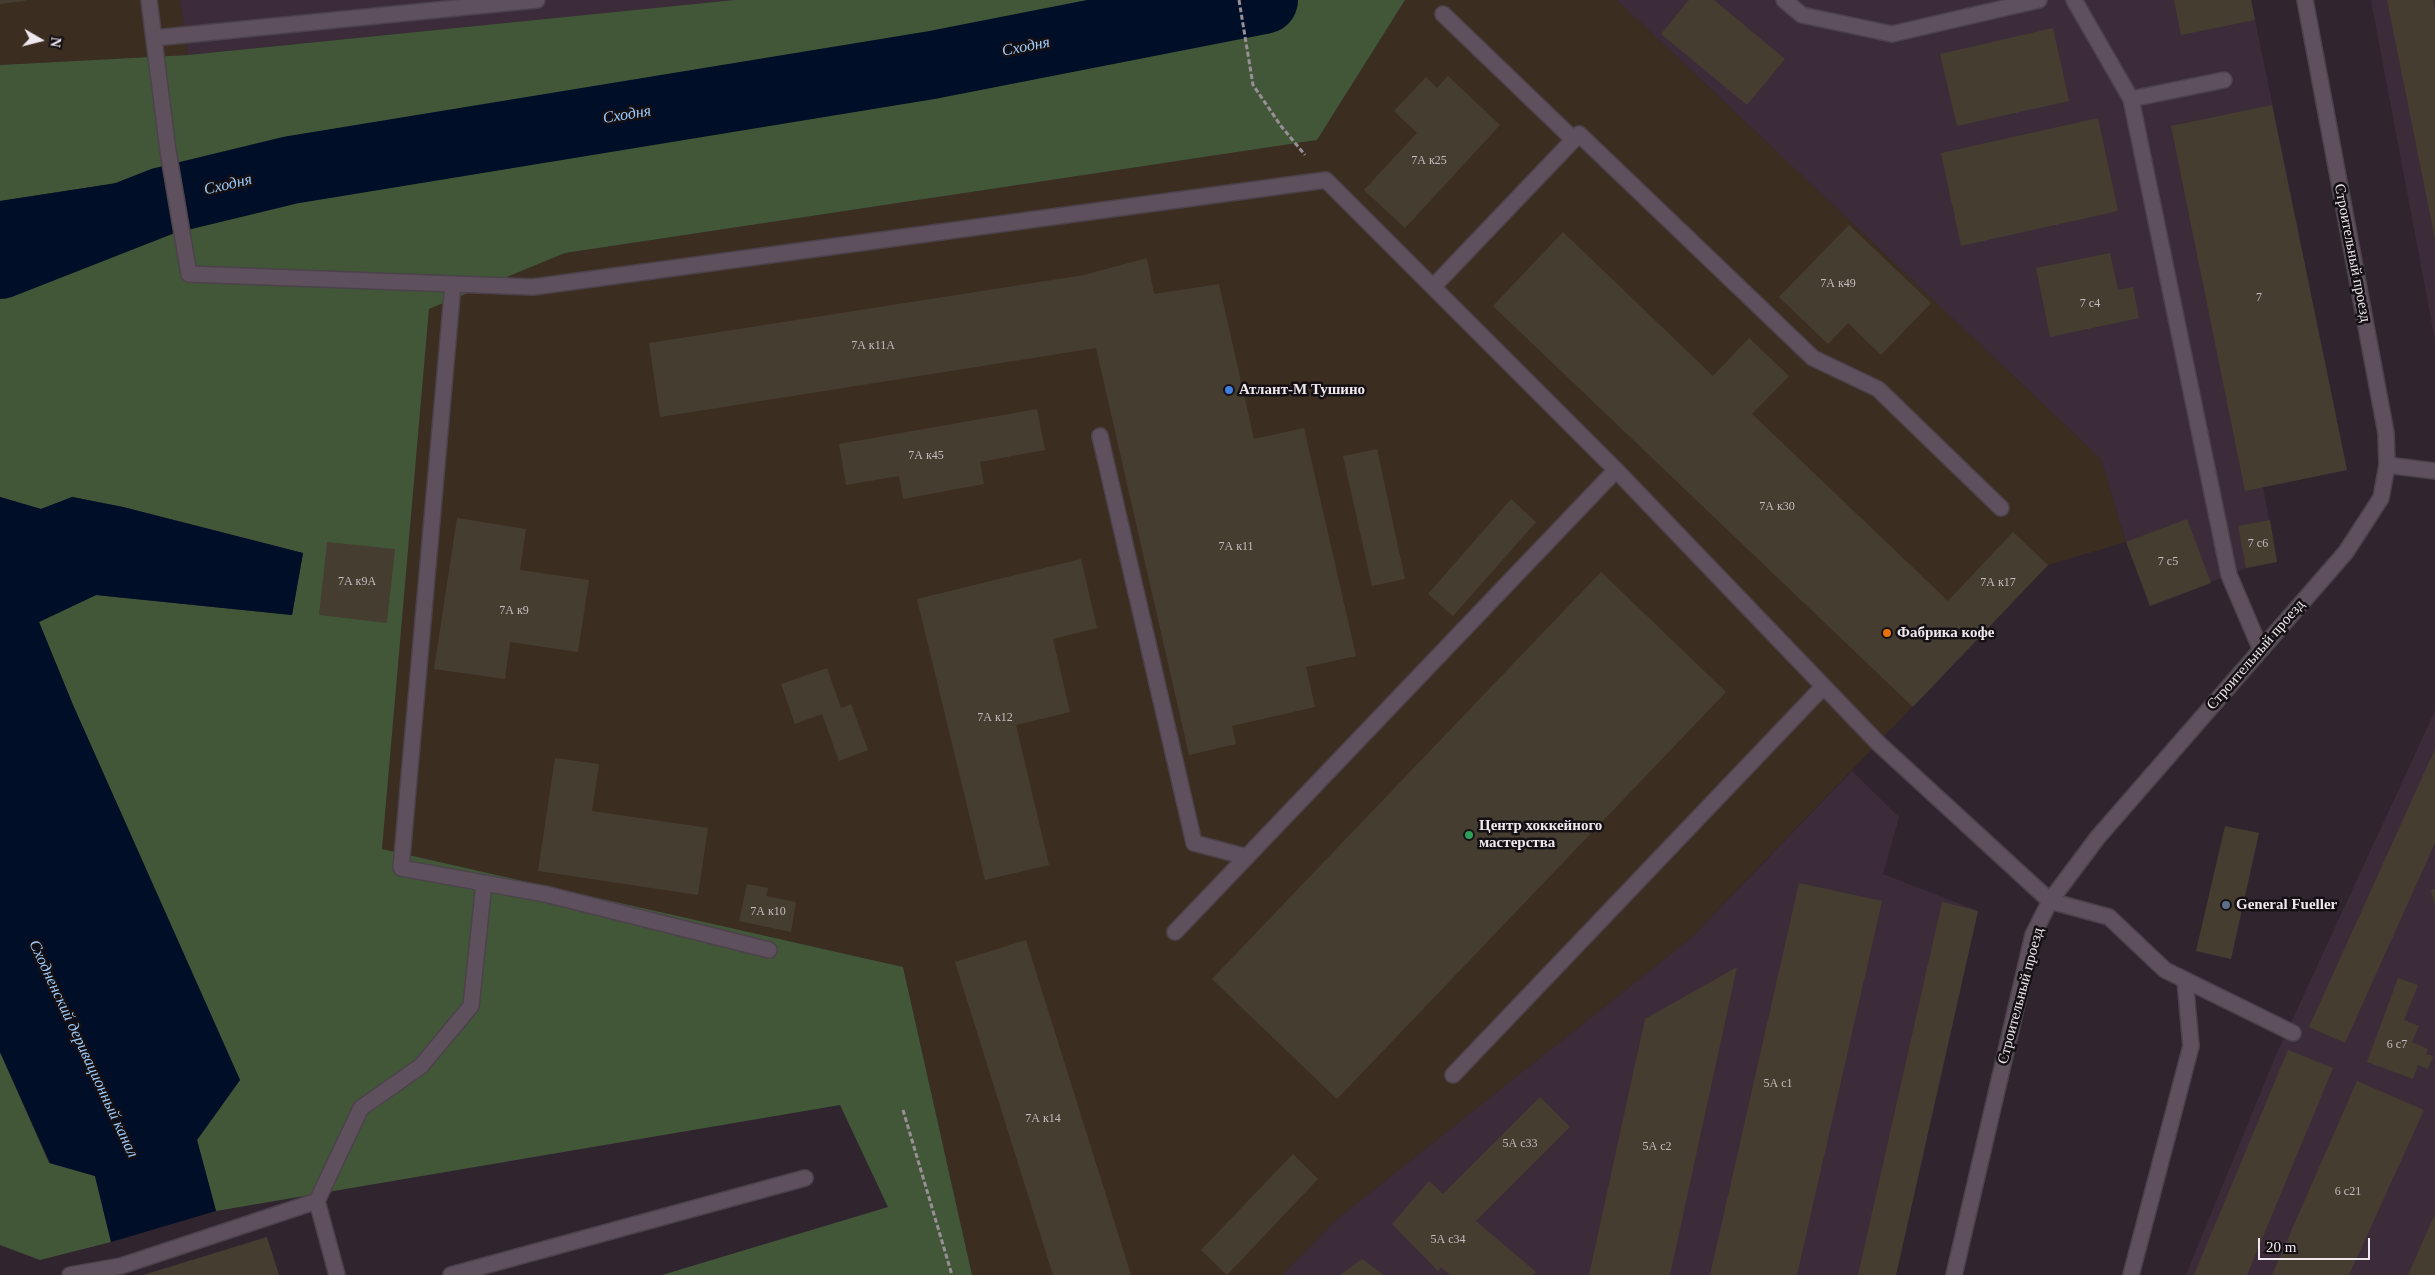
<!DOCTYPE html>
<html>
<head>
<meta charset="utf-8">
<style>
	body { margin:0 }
	#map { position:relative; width:2435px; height:1275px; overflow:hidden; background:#30252f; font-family:"Times New Roman",serif }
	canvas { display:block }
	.north { position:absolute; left:15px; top:15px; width:50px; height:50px; -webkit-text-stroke:4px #151014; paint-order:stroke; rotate:98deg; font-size:14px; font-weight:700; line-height:20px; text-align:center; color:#efe8ee }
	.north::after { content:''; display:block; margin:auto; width:18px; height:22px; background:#efe8ee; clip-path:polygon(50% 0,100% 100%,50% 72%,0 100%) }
	.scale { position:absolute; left:2258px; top:1238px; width:112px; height:22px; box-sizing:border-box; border:2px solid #efe8ee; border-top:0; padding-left:6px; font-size:15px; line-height:18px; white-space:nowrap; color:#efe8ee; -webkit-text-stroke:4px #151014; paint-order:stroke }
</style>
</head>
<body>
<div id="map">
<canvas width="2435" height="1275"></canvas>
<div class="north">N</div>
<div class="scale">20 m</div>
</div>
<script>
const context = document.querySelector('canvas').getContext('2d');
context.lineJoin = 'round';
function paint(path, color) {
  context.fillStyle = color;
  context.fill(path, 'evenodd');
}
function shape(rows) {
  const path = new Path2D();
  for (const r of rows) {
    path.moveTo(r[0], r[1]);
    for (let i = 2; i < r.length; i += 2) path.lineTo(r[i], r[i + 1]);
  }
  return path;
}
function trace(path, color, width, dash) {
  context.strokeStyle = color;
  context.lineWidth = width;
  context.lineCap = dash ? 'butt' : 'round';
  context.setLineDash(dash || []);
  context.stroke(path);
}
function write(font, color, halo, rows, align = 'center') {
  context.font = font + ' "Times New Roman",serif';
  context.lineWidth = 5;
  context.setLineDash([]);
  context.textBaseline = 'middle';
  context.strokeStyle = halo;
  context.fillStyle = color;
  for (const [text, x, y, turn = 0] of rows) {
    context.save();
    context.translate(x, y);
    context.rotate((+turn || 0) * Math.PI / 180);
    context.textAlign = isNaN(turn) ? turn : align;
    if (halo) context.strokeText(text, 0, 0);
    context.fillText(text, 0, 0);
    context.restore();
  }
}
paint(shape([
	[0,0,180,0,188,55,0,65],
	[1405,0,1617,0,2101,459,2126,542,2048,565,1691,938,1336,1220,1282,1275,972,1275,903,967,382,849,429,309,565,253,1317,140]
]), '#3c2d21');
paint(shape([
	[180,0,734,0,188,55],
	[1617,0,2251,0,2347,470,2263,487,2277,562,2246,568,2150,606,2126,542,2101,459],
	[2371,0,2435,0,2435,340],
	[2435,711,2435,1275,2186,1275,2276,1055],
	[1852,771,1899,817,1883,874,1978,911,1896,1275,1282,1275,1336,1220,1691,938]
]), '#3c2c3a');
paint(shape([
	[734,0,1405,0,1317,140,565,253,429,309,382,849,903,967,972,1275,662,1275,888,1207,840,1105,216,1211,197,1140,240,1080,73,705,39,622,96,595,292,615,303,553,123,507,73,497,41,509,0,497,0,288,10,275,143,239,123,182,0,201,0,65,188,55],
	[0,1052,49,1163,95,1176,111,1242,40,1260,0,1245]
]), '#425738');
paint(shape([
	[124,182,143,239,10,275,0,288,0,201],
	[0,497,41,509,72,497,123,507,303,553,292,615,96,595,39,622,73,705,240,1080,197,1140,216,1211,111,1242,95,1176,50,1163,0,1052]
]), '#000e27');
trace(shape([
	[0,265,163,201,291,170,932,65,1264,0]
]), '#000e27', 68);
paint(shape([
	[0,0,25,0,25,1,0,4],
	[1689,0,1714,0,1785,59,1747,105,1661,34],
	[2174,0,2251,0,2255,20,2181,35],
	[2387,0,2433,0,2435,11,2435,239],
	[2053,28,2069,101,1957,126,1940,54],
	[1448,76,1500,125,1405,228,1364,190,1417,133,1394,111,1426,77,1437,88],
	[2272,105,2347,470,2245,491,2171,126],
	[2098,118,2118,211,1961,246,1941,153],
	[1849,225,1931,303,1881,355,1848,323,1828,344,1779,297],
	[1563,232,1713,376,1749,338,1789,376,1752,414,1948,601,2013,532,2048,565,1913,707,1493,306],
	[2110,253,2118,290,2133,287,2139,318,2050,337,2036,268],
	[1147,258,1154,294,1219,284,1254,439,1304,428,1356,656,1306,667,1315,707,1232,726,1236,744,1189,755,1096,348,660,417,649,343,1084,275],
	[1037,409,1045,450,980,462,984,484,903,499,899,476,846,485,839,444],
	[1377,449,1405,579,1372,586,1343,456],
	[1511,499,1536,522,1453,616,1428,594],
	[457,518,526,529,520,570,589,580,578,652,510,642,505,679,434,669],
	[2187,519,2211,583,2150,606,2126,542],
	[2270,520,2277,562,2246,568,2238,526],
	[327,542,395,549,387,623,319,615],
	[1081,559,1097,628,1053,639,1070,712,1016,725,1049,865,985,880,917,599],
	[1601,572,1726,692,1337,1099,1212,979],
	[827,668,841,708,851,704,868,750,839,761,822,714,795,724,781,684],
	[2435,749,2435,843,2345,1043,2309,1027],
	[555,758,599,764,592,811,708,828,698,895,538,871],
	[2225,826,2259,833,2231,959,2196,951],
	[1799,883,1882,901,1797,1275,1710,1275],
	[747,884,768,888,766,896,796,902,791,932,739,921],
	[2435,889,2435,903,2434,903,2431,890],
	[1942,902,1978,911,1896,1275,1858,1275],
	[1026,940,1131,1275,1053,1275,955,962],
	[1737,967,1670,1275,1589,1275,1645,1019],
	[2398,978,2418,985,2404,1020,2419,1026,2412,1042,2428,1049,2426,1054,2433,1056,2428,1069,2418,1065,2413,1079,2367,1062],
	[2288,1050,2333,1068,2247,1275,2194,1275],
	[2357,1081,2424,1110,2349,1275,2272,1275],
	[1540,1097,1570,1127,1476,1221,1536,1272,1533,1275,1450,1275,1441,1267,1438,1271,1392,1224,1429,1181,1443,1194],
	[1293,1154,1318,1179,1227,1275,1201,1250],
	[2435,1214,2435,1275,2408,1275],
	[267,1237,279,1275,143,1275],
	[1362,1259,1384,1275,1340,1275]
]), '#463d31');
const minor = shape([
	[149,0,168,151,189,274,533,287,1326,180,1616,470,1878,743,2050,901,2109,917,2165,970,2293,1033],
	[1784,0,1802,15,1892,34,2039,0],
	[2074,0,2131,99],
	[1443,14,1574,140],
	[154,38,537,0],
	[2224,80,2131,99,2229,575,2261,650],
	[453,284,401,868,545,894,769,950],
	[1433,287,1579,134,1813,358,1878,389,2001,508],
	[1100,436,1194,843,1247,857],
	[2387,465,2435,471],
	[1175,932,1616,470],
	[1453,1075,1823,687],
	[317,1201,361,1108,421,1066,471,1006,484,883],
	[70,1275,121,1266,317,1201,337,1275],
	[451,1275,805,1178],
	[1954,1275,2033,935,2050,901,2098,837,2346,552,2381,498,2387,465,2386,433,2305,0],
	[2131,1275,2191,1046,2185,980]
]);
trace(minor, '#4c424b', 18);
trace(shape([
	[1239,0,1253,85,1281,126,1305,155],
	[903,1110,952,1275]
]), '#988f97', 3, [5, 2.5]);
trace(minor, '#5e515d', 15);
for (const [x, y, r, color] of [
	[1229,390,5,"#3f7fe0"],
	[1887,633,5,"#e8710a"],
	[1469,835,5,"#2e9e5b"],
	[2226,905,5,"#5c6f8a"]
]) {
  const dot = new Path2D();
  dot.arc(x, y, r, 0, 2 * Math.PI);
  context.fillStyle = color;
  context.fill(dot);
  trace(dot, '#151014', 2);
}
write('12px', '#c5bdbf', null, [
	["7А к25",1429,161],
	["7А к49",1838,284],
	["7",2259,298],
	["7 с4",2090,304],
	["7А к11А",873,346],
	["7А к45",926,456],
	["7А к30",1777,507],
	["7 с6",2258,544],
	["7А к11",1236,547],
	["7 с5",2168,562],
	["7А к9А",357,582],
	["7А к17",1998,583],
	["7А к9",514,611],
	["7А к12",995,718],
	["7А к10",768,912],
	["6 с7",2397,1045],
	["5А с1",1778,1084],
	["7А к14",1043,1119],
	["5А с33",1520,1144],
	["5А с2",1657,1147],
	["6 с21",2348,1192],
	["5А с34",1448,1240]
]);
write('15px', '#efe8ee', '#151014', [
	["Строительный проезд",2352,253,79],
	["Строительный проезд",2256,655,-49],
	["Строительный проезд",2021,996,-75]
]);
write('bold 15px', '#efe8ee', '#151014', [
	["Атлант-М Тушино",1239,390],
	["Фабрика кофе",1897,633],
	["Центр хоккейного",1479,826],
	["мастерства",1479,843],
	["General Fueller",2236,905]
], 'left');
write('italic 16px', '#9dccfc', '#151014', [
	["Сходня",1026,47,-11],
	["Сходня",627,115,-9],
	["Сходня",228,185,-13],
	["Сходненский деривационный канал",83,1049,65]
]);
</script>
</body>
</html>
